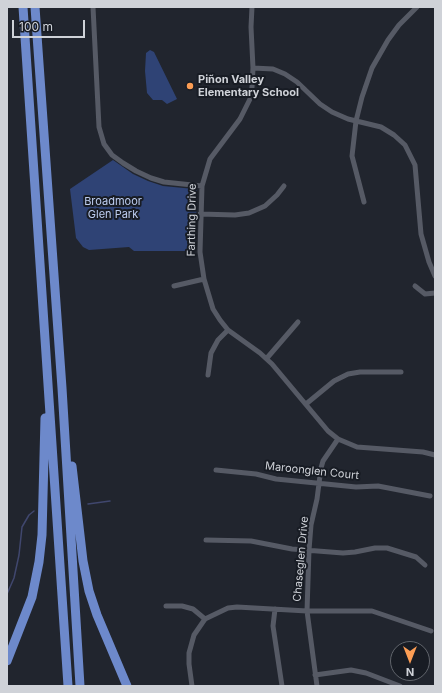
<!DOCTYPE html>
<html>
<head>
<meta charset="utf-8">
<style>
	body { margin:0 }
	#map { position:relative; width:442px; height:693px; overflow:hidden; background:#21252e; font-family:Inter,sans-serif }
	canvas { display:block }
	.frame { position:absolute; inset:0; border:8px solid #cfd2d8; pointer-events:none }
	.north { position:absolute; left:390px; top:641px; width:40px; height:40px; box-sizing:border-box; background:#181c24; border:1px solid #61656c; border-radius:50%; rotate:180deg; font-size:11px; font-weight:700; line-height:16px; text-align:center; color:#cfd2d8 }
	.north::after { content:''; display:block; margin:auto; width:14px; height:18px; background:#fc9d54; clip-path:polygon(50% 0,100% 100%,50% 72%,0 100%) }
	.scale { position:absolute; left:12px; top:20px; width:73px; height:18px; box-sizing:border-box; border:2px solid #cfd2d8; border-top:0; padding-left:5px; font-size:12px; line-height:14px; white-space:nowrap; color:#cfd2d8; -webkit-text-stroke:3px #181c24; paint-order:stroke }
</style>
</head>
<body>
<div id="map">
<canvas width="442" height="693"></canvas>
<div class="frame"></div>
<div class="north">N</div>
<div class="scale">100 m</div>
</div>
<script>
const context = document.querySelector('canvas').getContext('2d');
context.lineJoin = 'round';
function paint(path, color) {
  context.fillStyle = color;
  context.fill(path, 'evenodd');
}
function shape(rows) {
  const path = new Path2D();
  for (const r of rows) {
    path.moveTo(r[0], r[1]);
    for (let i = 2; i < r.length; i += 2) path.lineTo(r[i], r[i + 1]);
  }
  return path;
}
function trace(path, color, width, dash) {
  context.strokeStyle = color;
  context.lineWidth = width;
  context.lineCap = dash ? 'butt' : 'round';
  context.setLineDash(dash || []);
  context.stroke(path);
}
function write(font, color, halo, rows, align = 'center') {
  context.font = font + ' Inter,sans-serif';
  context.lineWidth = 4;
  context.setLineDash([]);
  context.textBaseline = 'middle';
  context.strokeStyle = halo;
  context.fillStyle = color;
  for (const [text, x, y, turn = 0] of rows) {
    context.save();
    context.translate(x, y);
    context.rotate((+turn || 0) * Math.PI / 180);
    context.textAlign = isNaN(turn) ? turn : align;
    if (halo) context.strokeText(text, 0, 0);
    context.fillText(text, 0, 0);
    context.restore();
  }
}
paint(shape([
	[150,50,154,52,177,99,167,104,162,100,153,100,147,93,145,71,146,53],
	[113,160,133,174,148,181,163,186,194,189,197,190,195,251,134,251,129,247,89,250,83,247,76,238,70,189]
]), '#2f4375');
trace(shape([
	[88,504,110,501],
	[7,594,14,578,19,555,22,527,29,515,34,511]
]), '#40476e', 1.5);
trace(shape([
	[93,7,99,127,104,144,112,155,123,163,136,171,151,178,164,182,202,186],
	[252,7,251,27,253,68,252,87,250,99,240,119,210,159,202,186,200,252,204,279,213,309,220,320,228,330,260,353,272,364,328,431,338,439,357,447,423,452,435,455],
	[253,68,273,69,285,74,297,82,320,104,332,112,348,119,381,127,394,135,405,145,415,165,421,234,429,262,435,276],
	[364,202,352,156,356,121,362,97,372,68,388,40,399,25,417,7],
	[200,214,235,215,249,213,265,206,277,195,284,186],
	[174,286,204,279],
	[415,286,425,294,435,293],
	[267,358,298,322],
	[208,375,211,353,218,340,228,330],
	[306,404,334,381,348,374,360,372,401,372],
	[216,470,256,474,276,479,356,487,378,486,430,496],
	[206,540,251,541,292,549,343,553,355,552,375,548,387,548,416,557,425,565],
	[166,606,182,606,193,609,205,619],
	[275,609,273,626,282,686],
	[315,675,351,670,366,673,400,686],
	[192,686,189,664,189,653,194,635,205,619,228,608,237,607,307,611,372,611,431,631],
	[317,686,307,611,309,550,311,525,317,499,321,468,323,461,338,439]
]), '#565a65', 5);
trace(shape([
	[23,7,68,686],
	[35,7,62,388,80,686],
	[72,466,83,561,89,591,97,615,127,686],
	[7,661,32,597,39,562,42,535,45,418]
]), '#6d89cb', 9);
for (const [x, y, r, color] of [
	[190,86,4,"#fc9d54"]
]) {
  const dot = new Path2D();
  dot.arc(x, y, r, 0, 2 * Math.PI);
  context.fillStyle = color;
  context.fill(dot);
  trace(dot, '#181c24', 1.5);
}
write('bold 11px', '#cfd2d8', '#181c24', [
	["Piñon Valley",198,80],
	["Elementary School",198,93]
], 'left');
write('11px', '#bdcdf0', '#181c24', [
	["Broadmoor",113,202],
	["Glen Park",113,215]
]);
write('11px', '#cfd2d8', '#181c24', [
	["Farthing Drive",192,220,-89],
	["Maroonglen Court",312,471,6],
	["Chaseglen Drive",301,559,-85]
]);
</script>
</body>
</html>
